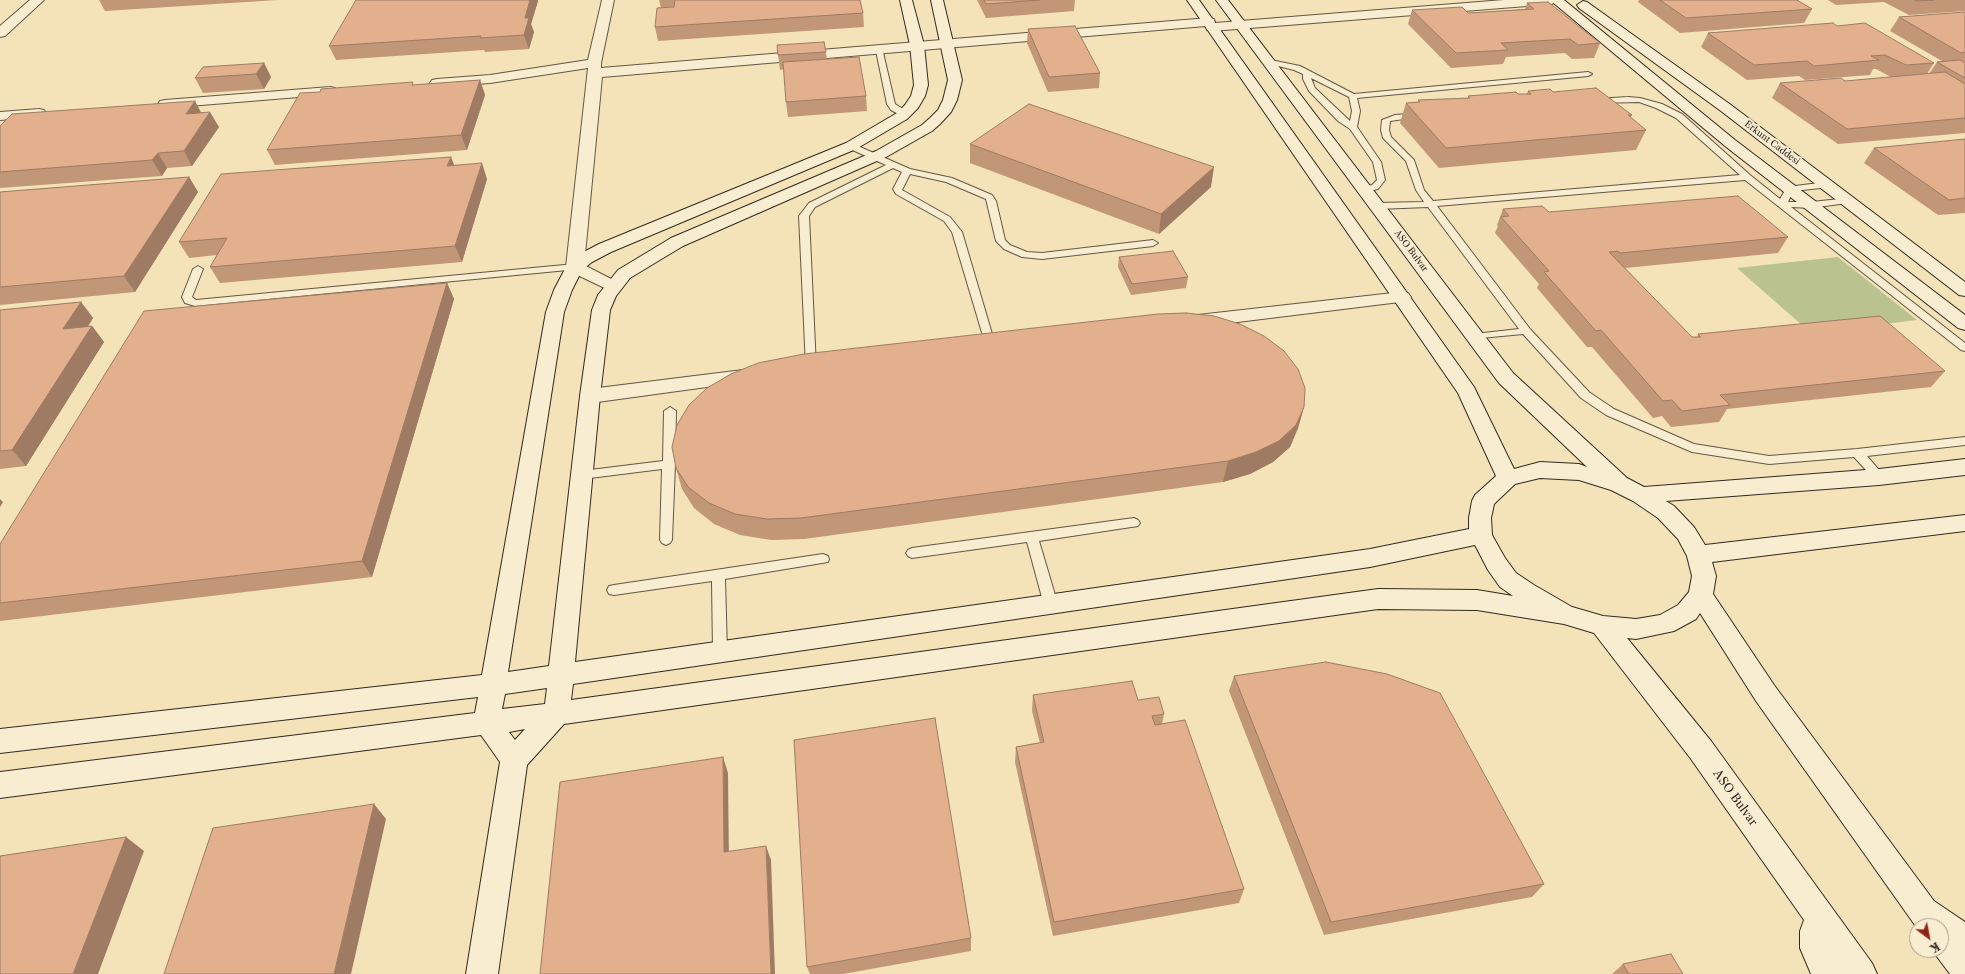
<!DOCTYPE html>
<html>
<head>
<meta charset="utf-8">
<style>
	body { margin:0 }
	#map { position:relative; width:1965px; height:974px; overflow:hidden; background:#f4e2b8; font-family:"Libre Caslon Text",serif }
	canvas { display:block }
	.north { position:absolute; left:1909px; top:918px; width:40px; height:40px; box-sizing:border-box; background:#f8ecd1; border:1px solid #aa9e8a; border-radius:50%; rotate:148deg; font-size:11px; font-weight:700; line-height:16px; text-align:center; color:#342920 }
	.north::after { content:''; display:block; margin:auto; width:14px; height:18px; background:#8f2418; clip-path:polygon(50% 0,100% 100%,50% 72%,0 100%) }
</style>
</head>
<body>
<div id="map">
<canvas width="1965" height="974"></canvas>
<div class="north">K</div>
</div>
<script>
const context = document.querySelector('canvas').getContext('2d');
context.lineJoin = 'round';
function paint(path, color) {
  context.fillStyle = color;
  context.fill(path, 'evenodd');
}
function shape(rows) {
  const path = new Path2D();
  for (const r of rows) {
    path.moveTo(r[0], r[1]);
    for (let i = 2; i < r.length; i += 2) path.lineTo(r[i], r[i + 1]);
  }
  return path;
}
function trace(path, color, width, dash) {
  context.strokeStyle = color;
  context.lineWidth = width;
  context.lineCap = dash ? 'butt' : 'round';
  context.setLineDash(dash || []);
  context.stroke(path);
}
function write(font, color, halo, rows, align = 'center') {
  context.font = font + ' "Libre Caslon Text",serif';
  context.lineWidth = 4;
  context.setLineDash([]);
  context.textBaseline = 'middle';
  context.strokeStyle = halo;
  context.fillStyle = color;
  for (const [text, x, y, turn = 0] of rows) {
    context.save();
    context.translate(x, y);
    context.rotate((+turn || 0) * Math.PI / 180);
    context.textAlign = isNaN(turn) ? turn : align;
    if (halo) context.strokeText(text, 0, 0);
    context.fillText(text, 0, 0);
    context.restore();
  }
}
paint(shape([
	[1838,257,1917,320,1811,333,1737,268]
]), '#bac390');
const lane = shape([
	[875,46,882,48,895,104,908,112,908,116,902,116,891,110,887,104,875,46],
	[1266,59,1300,66,1354,94,1588,72,1592,74,1588,76,1357,98,1360,111,1357,127,1381,162,1385,180,1378,189,1365,192,1362,191,1362,187,1372,185,1377,180,1373,162,1350,129,1338,121,1309,91,1303,79,1303,74,1294,70,1266,63,1266,59],
	[1311,78,1349,97,1352,111,1350,121,1315,88,1311,78],
	[1628,97,1640,98,1662,104,1682,114,1750,175,1780,199,1787,187,1827,182,1830,183,1830,187,1793,191,1788,202,1811,202,1850,198,1850,202,1847,203,1811,208,1791,207,1965,343,1965,351,1961,350,1745,180,1437,206,1530,329,1589,392,1614,409,1694,444,1769,456,1857,449,1965,437,1965,445,1867,456,1885,477,1883,480,1879,481,1875,480,1854,457,1769,464,1692,452,1606,415,1581,398,1523,334,1470,339,1469,337,1474,334,1519,329,1428,207,1377,209,1372,206,1377,203,1424,202,1416,190,1406,161,1383,138,1381,130,1382,120,1395,115,1418,113,1422,115,1418,117,1390,121,1389,130,1391,137,1414,160,1424,190,1433,201,1740,175,1676,118,1656,108,1639,102,1596,103,1592,101,1596,99,1628,97],
	[851,143,910,169,952,178,992,195,996,201,1005,240,1010,245,1027,252,1042,253,1153,240,1158,243,1153,246,1042,259,1022,257,1004,249,996,241,986,199,946,182,910,174,902,190,950,217,962,232,995,344,990,347,986,346,952,232,944,221,896,194,893,189,902,172,893,168,815,207,809,216,816,367,815,369,807,369,806,367,799,216,809,203,886,165,848,148,848,144,851,143],
	[575,264,580,267,578,269,195,306,185,303,182,297,193,269,198,266,203,269,192,297,196,300,575,264],
	[670,407,676,411,675,464,672,540,670,543,666,545,662,543,660,540,662,469,582,479,578,478,576,475,578,472,582,471,663,461,664,411,670,407],
	[1134,518,1138,520,1140,523,1138,526,1039,541,1058,605,1056,609,1051,610,1046,609,1044,605,1027,542,912,558,908,556,906,553,908,550,912,548,1134,518],
	[823,554,828,556,829,559,828,562,725,579,727,652,725,656,720,658,715,656,713,652,712,581,614,595,609,594,607,590,609,586,614,585,823,554]
]);
const street = shape([
	[30,0,44,0,5,36,0,37,0,26,30,0],
	[602,0,614,0,601,63,601,68,1209,18,1214,19,1215,23,1504,0,1558,0,1552,4,1212,31,1207,30,1206,26,602,77,584,265,619,283,622,287,619,291,613,292,569,271,566,267,588,68,490,83,437,87,432,86,430,83,432,80,437,79,490,75,588,60,602,0],
	[330,87,335,88,337,91,335,94,165,108,160,107,158,104,160,101,165,100,330,87],
	[39,109,44,110,46,113,44,116,0,120,0,112,39,109],
	[1402,292,1408,293,1411,297,1408,301,1189,328,1182,326,1180,322,1182,318,1189,316,1402,292],
	[751,369,758,370,761,375,758,380,590,403,583,401,580,396,583,391,590,389,751,369]
]);
const secondary = shape([
	[900,0,912,0,924,45,928,85,925,96,918,108,907,119,856,149,611,252,592,262,582,270,572,290,564,312,508,672,549,666,580,396,592,310,598,295,618,270,671,238,876,151,922,125,930,118,938,110,943,100,948,80,931,0,943,0,962,80,957,100,951,112,940,124,932,131,886,157,683,246,630,278,616,296,610,310,600,396,575,662,1370,549,1469,529,1469,518,1472,501,1475,495,1496,476,1458,393,1187,0,1199,0,1474,387,1514,469,1540,462,1579,464,1587,467,1499,383,1216,0,1228,0,1513,373,1627,478,1644,487,1879,469,1965,459,1965,475,1879,485,1666,501,1674,506,1694,527,1705,545,1965,515,1965,531,1712,562,1716,576,1713,594,1774,685,1934,901,1965,922,1965,974,1950,974,1932,950,1941,950,1941,926,1917,926,1917,928,1756,701,1700,613,1696,619,1674,631,1636,639,1627,638,1711,741,1872,963,1877,974,1811,974,1800,948,1800,931,1804,920,1691,759,1594,633,1564,624,1477,610,1378,609,564,724,527,765,498,974,466,974,500,762,481,735,0,798,0,772,475,713,478,697,0,753,0,729,482,675,546,312,554,290,566,267,580,254,599,244,846,143,897,113,905,105,911,96,914,85,910,45,900,0],
	[1540,478,1579,480,1611,490,1633,501,1658,518,1678,539,1687,556,1692,576,1689,592,1678,605,1660,615,1636,619,1603,616,1572,607,1534,585,1516,573,1505,558,1492,535,1491,518,1494,504,1515,484,1540,478],
	[1475,545,1488,570,1500,587,1513,596,1477,590,1378,589,571,700,573,684,1370,567,1475,545],
	[547,688,545,704,502,709,505,694,547,688],
	[525,729,515,740,509,732,525,729],
	[1550,0,1564,0,1735,140,1965,315,1965,330,1958,328,1725,146,1550,0],
	[1583,1,1587,2,1731,105,1965,282,1965,296,1959,295,1721,111,1579,8,1577,5,1583,1]
]);
trace(lane, '#645746', 2);
trace(street, '#645746', 2);
trace(secondary, '#342920', 2);
paint(lane, '#f8ecd1');
paint(street, '#f8ecd1');
paint(secondary, '#f8ecd1');
paint(shape([
	[99,0,278,0,105,11],
	[659,0,860,0,863,13,864,27,658,41,655,27,661,8],
	[977,0,1075,0,1074,11,986,18],
	[1639,0,1797,0,1812,9,1804,23,1680,33,1638,2],
	[1828,0,1965,0,1965,11,1909,15,1884,2,1836,5],
	[538,1,531,24,534,32,529,49,485,52,484,50,336,60,329,46],
	[1527,3,1600,43,1594,58,1572,59,1565,53,1506,57,1503,64,1451,68,1408,24,1412,10,1468,13,1525,9],
	[1965,12,1965,133,1838,144,1772,98,1780,83,1845,81,1891,77,1876,69,1873,69,1870,75,1805,80,1799,76,1747,80,1701,47,1708,33,1837,26,1934,63,1927,74,1929,74,1937,62,1942,61,1890,31,1899,17],
	[1028,29,1100,73,1099,88,1048,92,1027,43],
	[824,42,827,59,866,96,867,111,788,117,786,102,784,69,780,70,778,55],
	[264,63,271,77,264,89,203,93,195,78],
	[480,80,485,95,467,150,275,165,267,150,414,85],
	[1528,91,1553,92,1632,115,1630,118,1646,130,1636,150,1439,168,1400,123,1406,103,1418,102,1418,100,1468,98,1468,96,1527,94],
	[201,113,219,127,192,166,167,168,162,176,0,188,0,126],
	[1965,139,1965,213,1938,215,1864,163,1874,148],
	[970,144,1211,187,1159,234,970,163],
	[454,165,487,179,462,262,220,283,210,267,217,255,189,258,179,242],
	[189,177,198,192,135,292,0,305,0,192],
	[1503,209,1549,212,1788,237,1778,253,1625,268,1692,337,1697,337,1698,334,1945,371,1931,387,1727,409,1719,422,1671,427,1662,416,1653,418,1592,347,1587,347,1537,288,1539,284,1495,233,1498,226,1497,225],
	[1119,257,1188,277,1186,288,1131,295,1118,267],
	[447,283,454,299,372,577,0,621,0,544],
	[81,302,93,318,88,327,92,326,104,342,26,466,0,469,0,310],
	[1304,407,1298,428,1290,447,1273,462,1250,474,1223,482,804,539,771,540,740,535,714,524,694,508,682,489,676,468],
	[1234,676,1544,884,1532,897,1324,935,1229,691],
	[1033,695,1138,700,1164,714,1162,724,1244,889,1239,903,1053,936,1015,762,1016,747,1040,743,1032,711],
	[971,938,971,951,843,974,810,974,807,967],
	[1623,964,1683,974,1612,974]
]), '#c29778');
paint(shape([
	[530,0,538,0,538,1,531,24,534,32,529,49,524,35,525,18],
	[264,63,271,77,264,89,256,74],
	[480,80,485,95,467,150,461,135],
	[195,101,203,116,186,114],
	[210,112,219,127,192,166,184,151],
	[158,153,167,168,162,176,152,160],
	[451,157,457,172,447,166],
	[482,163,487,179,462,262,455,246],
	[1214,167,1211,187,1159,234,1161,214],
	[189,177,198,192,135,292,124,276],
	[447,283,454,299,372,577,362,561],
	[81,302,93,318,76,345,63,329],
	[92,326,104,342,26,466,12,450],
	[1304,407,1298,428,1290,447,1273,462,1250,474,1223,482,1228,461],
	[0,499,3,502,0,507],
	[723,757,728,773,729,867,724,852],
	[374,804,386,819,351,974,334,974],
	[126,837,144,851,98,974,73,974],
	[766,846,771,860,775,974,771,974]
]), '#9e7b62');
const building = shape([
	[356,0,530,0,525,18,529,18,524,35,480,38,481,36,329,46,356,0],
	[675,0,860,0,863,13,655,27,657,8,674,7,675,0],
	[984,0,1040,0,986,4,984,0],
	[1660,0,1797,0,1812,9,1686,18,1660,0],
	[1915,0,1934,0,1917,1,1915,0],
	[1548,2,1600,43,1578,45,1570,39,1501,43,1508,50,1456,53,1412,10,1462,7,1468,13,1534,9,1527,3,1548,2],
	[1965,12,1965,52,1961,53,1899,17,1965,12],
	[1833,23,1837,26,1865,23,1934,63,1906,65,1885,55,1871,56,1879,60,1814,66,1807,61,1754,65,1708,33,1833,23],
	[1075,26,1100,73,1049,77,1028,29,1075,26],
	[824,42,826,52,778,55,777,45,824,42],
	[859,57,866,96,786,102,783,62,859,57],
	[1960,60,1965,63,1965,78,1937,62,1960,60],
	[264,63,256,74,195,78,203,67,264,63],
	[1945,72,1965,84,1965,118,1847,129,1780,83,1841,78,1845,81,1945,72],
	[480,80,461,135,267,150,300,93,320,92,321,89,413,82,412,85,480,80],
	[1596,88,1632,115,1628,115,1646,130,1446,148,1406,103,1420,102,1418,100,1470,98,1468,96,1516,92,1518,94,1531,94,1528,91,1550,89,1553,92,1596,88],
	[195,101,186,114,210,112,184,151,158,153,152,160,0,172,0,126,12,114,195,101],
	[1029,104,1214,167,1161,214,970,144,1029,104],
	[1965,139,1965,198,1949,200,1874,148,1965,139],
	[451,157,447,166,482,163,455,246,210,267,227,238,179,242,221,174,451,157],
	[189,177,124,276,0,287,0,192,189,177],
	[1738,196,1788,237,1620,253,1618,251,1609,252,1692,337,1701,337,1698,334,1880,316,1945,371,1720,395,1730,405,1682,411,1672,400,1663,401,1601,330,1596,331,1544,272,1549,271,1501,217,1509,216,1503,209,1542,206,1549,212,1738,196],
	[1173,251,1188,277,1132,284,1119,257,1173,251],
	[447,283,362,561,0,603,0,544,144,311,447,283],
	[81,302,63,329,92,326,12,450,0,451,0,310,81,302],
	[1186,313,1214,316,1240,324,1264,336,1284,351,1298,369,1305,388,1304,407,1296,425,1279,441,1256,452,1228,461,801,518,767,519,735,514,709,503,688,487,676,468,672,447,677,425,689,405,707,388,731,374,758,363,804,354,1158,314,1186,313],
	[1326,662,1387,674,1440,693,1544,884,1331,922,1234,676,1326,662],
	[1132,681,1138,700,1159,697,1164,714,1152,716,1155,725,1185,720,1244,889,1054,922,1016,747,1044,742,1033,695,1132,681],
	[935,718,971,938,807,967,794,740,935,718],
	[723,757,724,852,766,846,771,974,540,974,560,782,723,757],
	[374,804,334,974,164,974,213,828,374,804],
	[126,837,73,974,0,974,0,856,126,837],
	[1671,954,1683,974,1629,974,1623,964,1671,954]
]);
paint(building, '#e2b08c');
trace(building, '#9e7b62', 1);
write('9px', '#342920', '#f8ecd1', [
	["Erkunt Caddesi",1772,143,37],
	["ASO Bulvar",1411,251,53]
]);
write('12px', '#342920', '#f8ecd1', [
	["ASO Bulvar",1735,798,54]
]);
</script>
</body>
</html>
